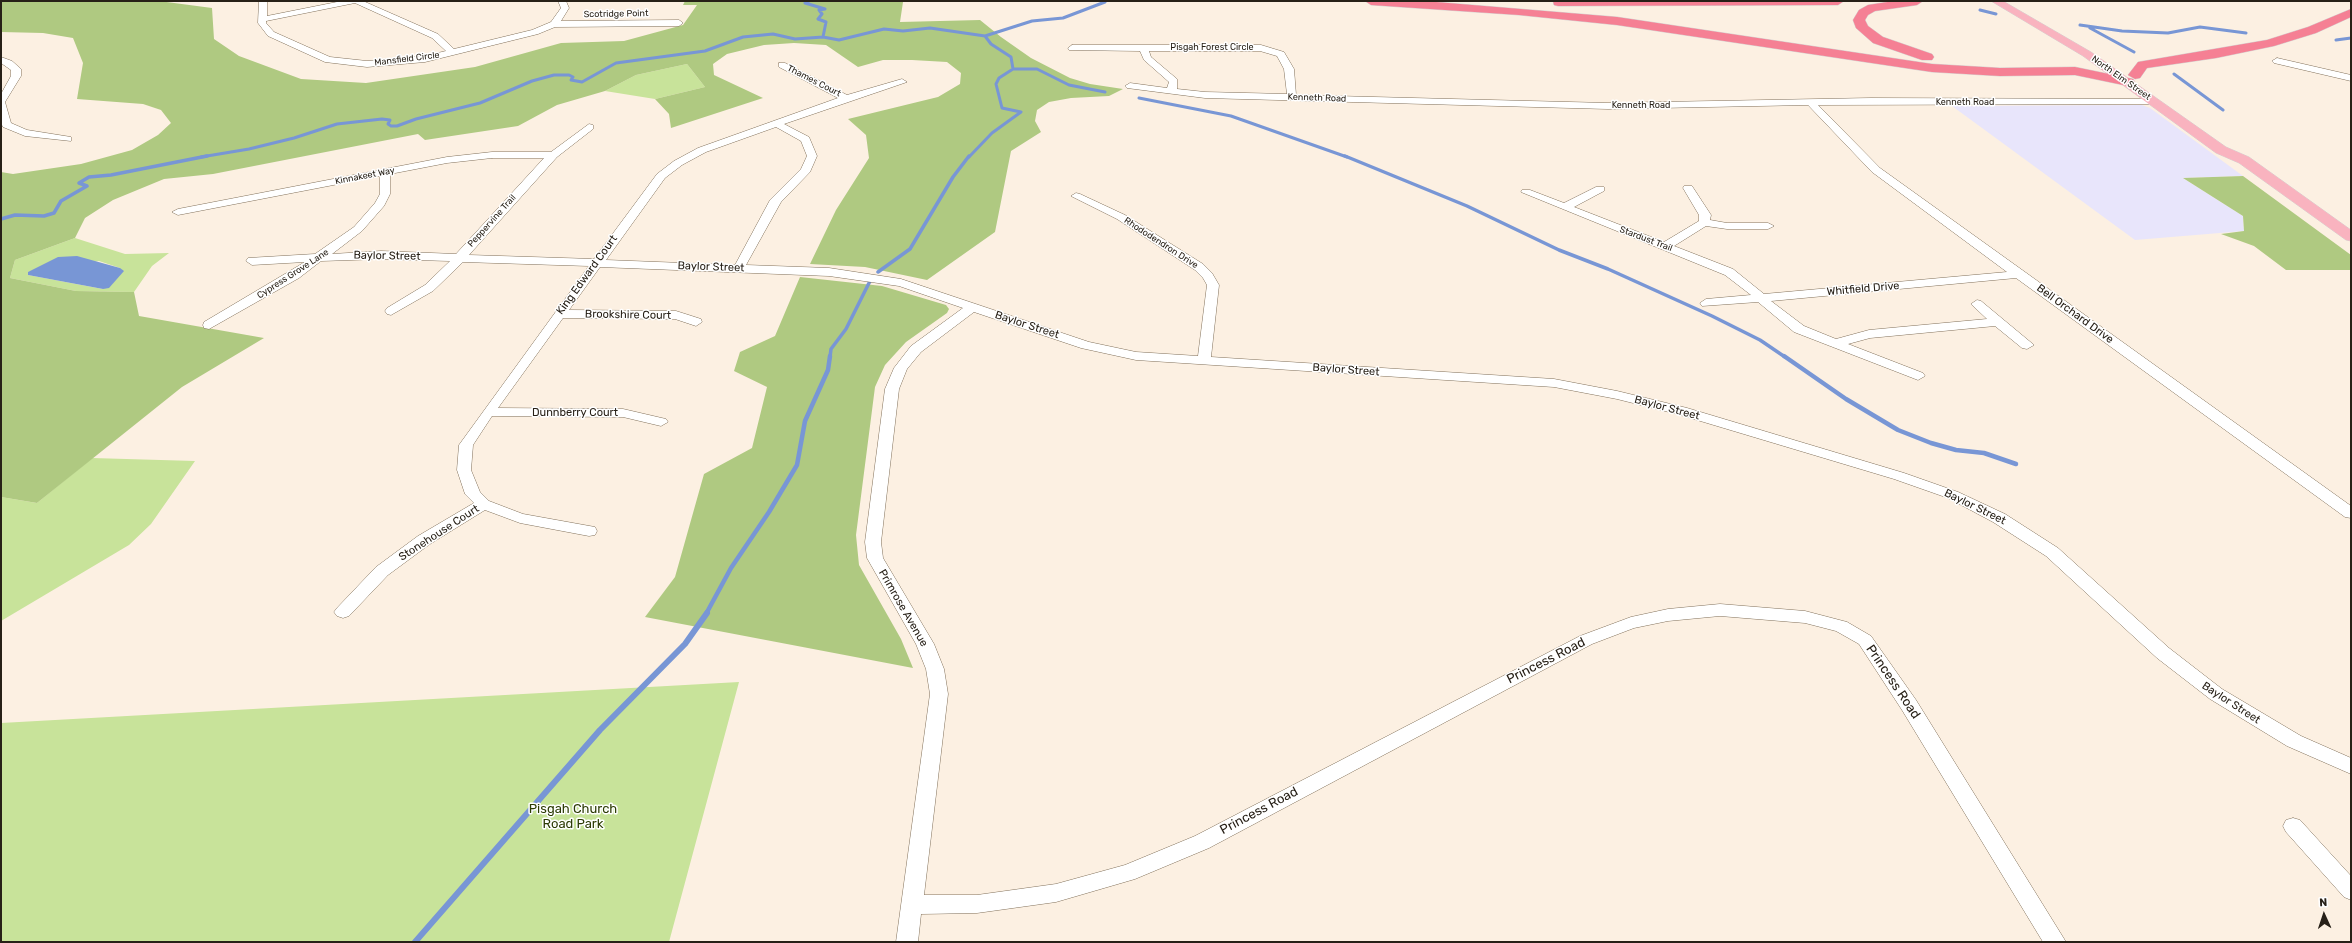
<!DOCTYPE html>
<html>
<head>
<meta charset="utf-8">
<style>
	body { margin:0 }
	#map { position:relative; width:2352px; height:943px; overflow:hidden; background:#fcf0e2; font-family:Rubik,sans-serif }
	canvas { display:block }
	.frame { position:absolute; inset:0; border:2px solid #272017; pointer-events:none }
	.north { position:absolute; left:2304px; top:895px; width:40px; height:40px; -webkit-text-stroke:3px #fff; paint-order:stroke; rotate:357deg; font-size:11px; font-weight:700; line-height:16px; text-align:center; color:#272017 }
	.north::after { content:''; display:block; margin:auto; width:14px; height:18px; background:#272017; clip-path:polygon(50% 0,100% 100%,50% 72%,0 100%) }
</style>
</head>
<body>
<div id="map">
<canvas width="2352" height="943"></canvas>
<div class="frame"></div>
<div class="north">N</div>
</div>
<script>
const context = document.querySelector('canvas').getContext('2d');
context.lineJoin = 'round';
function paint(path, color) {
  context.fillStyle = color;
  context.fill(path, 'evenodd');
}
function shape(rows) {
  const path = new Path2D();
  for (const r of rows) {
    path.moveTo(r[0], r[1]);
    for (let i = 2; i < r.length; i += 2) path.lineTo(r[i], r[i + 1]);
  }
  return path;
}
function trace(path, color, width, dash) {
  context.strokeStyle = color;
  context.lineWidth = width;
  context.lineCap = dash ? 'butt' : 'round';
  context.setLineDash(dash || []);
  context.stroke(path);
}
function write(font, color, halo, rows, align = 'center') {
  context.font = font + ' Rubik,sans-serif';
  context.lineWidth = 3;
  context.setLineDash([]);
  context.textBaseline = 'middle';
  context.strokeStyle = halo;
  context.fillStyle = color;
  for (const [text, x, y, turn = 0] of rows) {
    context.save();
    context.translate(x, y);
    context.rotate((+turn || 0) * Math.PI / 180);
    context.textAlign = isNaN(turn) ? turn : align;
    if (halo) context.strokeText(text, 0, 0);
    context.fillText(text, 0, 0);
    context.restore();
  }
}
paint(shape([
	[2142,105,2150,108,2243,176,2183,178,2243,216,2244,231,2135,240,1952,106]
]), '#e8e5fb');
paint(shape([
	[687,64,705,87,655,99,605,91,636,75],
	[75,238,125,254,169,253,152,266,134,292,76,291,10,278,15,260],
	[99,261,120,268,103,289,28,275,28,272],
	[92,458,195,461,151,524,129,545,1,621,1,497,37,503],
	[739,682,669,942,1,942,1,723]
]), '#c8e39a');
paint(shape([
	[1,1,159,1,212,8,214,39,239,56,301,79,366,83,475,67,561,43,624,41,683,25,697,5,683,5,685,1,934,1,903,2,900,22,980,20,1001,37,1031,58,1070,78,1090,84,1123,89,1109,96,1071,98,1049,102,1037,110,1035,121,1041,132,1011,151,995,232,927,280,865,267,810,264,836,210,869,158,866,135,848,119,938,97,960,84,961,73,947,62,912,60,883,60,858,67,826,45,794,43,764,45,727,54,713,64,714,75,763,98,671,128,669,114,655,99,705,87,687,64,636,75,605,91,557,105,518,126,425,140,418,134,213,174,164,179,113,200,85,218,75,238,15,260,10,278,76,291,134,292,139,316,264,338,182,387,37,503,1,497,1,172,13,174,81,164,132,150,158,135,171,123,161,110,143,104,77,99,83,63,73,38,43,33,1,32],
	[2243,176,2351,255,2351,270,2286,270,2254,246,2221,234,2244,231,2243,216,2183,178],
	[800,277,882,286,946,305,949,309,947,313,906,342,885,365,875,387,856,535,859,565,901,639,913,668,645,617,675,577,704,474,752,448,767,387,734,371,740,352,775,336]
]), '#afc981');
paint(shape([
	[77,256,120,268,124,271,109,288,103,289,28,275,28,272,58,257]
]), '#7896d5');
trace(shape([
	[809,1,805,3,825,9,819,10,822,14,818,19,826,22,823,37],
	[1980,10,1996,14],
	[2080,25,2122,31,2168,33,2200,27,2246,33],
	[2090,28,2134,52],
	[985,36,991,44,1011,57,1013,69],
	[2336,40,2351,38],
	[2174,74,2223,110],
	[1139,98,1231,116,1347,157],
	[201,157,249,149,294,138,337,124,382,119,390,120,388,124,391,126,397,126,416,119,480,103,532,81,554,75,569,75,573,77,571,80,582,82,616,63,705,51,743,37,773,34,795,39,823,37,839,40,884,29,903,31,930,28,985,36,1032,21,1063,18,1105,2],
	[969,157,992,133,1021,112,1002,108,996,84,999,78,1013,69,1037,69,1069,85,1105,92]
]), '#7896d5', 3);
trace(shape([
	[1345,156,1467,206,1559,250,1608,269,1712,316,1760,340,1785,357],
	[1,219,15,215,44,216,54,213,61,201,87,186,79,183,89,177,111,175,207,156],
	[878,272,910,249,953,177,969,156],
	[830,357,831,349,846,329,870,281]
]), '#7896d5', 3.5);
trace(shape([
	[1784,356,1846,399,1898,430,1931,443,1956,450,1984,453,2016,464],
	[706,614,731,568,769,512,797,465,805,421,828,370,830,356]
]), '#7896d5', 4.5);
trace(shape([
	[415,942,600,730,685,644,707,613]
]), '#7896d5', 6);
const minor = shape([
	[259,1,267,1,267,16,342,1,363,1,438,34,454,49,532,30,551,22,561,8,558,1,566,1,569,8,561,21,679,20,683,23,679,26,555,27,538,34,425,62,367,67,325,62,268,36,258,23,259,1],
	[355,3,432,38,446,51,425,56,367,61,330,57,274,32,266,23,266,21,355,3],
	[1072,45,1261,45,1284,52,1294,69,1296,95,1608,103,1871,98,2156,99,2158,101,2153,104,1818,105,1880,168,2351,506,2351,518,2345,517,2016,278,1771,301,1804,326,1836,339,1869,330,1987,319,1971,304,1977,300,1981,301,2034,345,2027,349,2022,348,1995,326,1870,338,1848,344,1923,373,1925,376,1918,380,1794,332,1758,302,1702,306,1700,303,1706,299,1751,295,1725,275,1521,192,1522,190,1530,190,1564,203,1596,187,1604,187,1604,191,1574,207,1664,242,1699,221,1699,215,1683,188,1684,186,1692,186,1711,215,1710,220,1727,223,1768,223,1774,226,1768,229,1727,229,1706,226,1674,246,1733,269,1764,294,2007,272,1872,172,1808,105,1608,109,1205,98,1127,88,1125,86,1130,83,1167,88,1169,82,1144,60,1140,51,1069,50,1068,48,1072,45],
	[1149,51,1260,51,1277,56,1284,69,1287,94,1205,92,1177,89,1177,79,1151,57,1149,51],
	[1,57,12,61,21,69,21,76,5,102,11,123,27,130,71,137,71,141,25,136,3,127,1,123,1,94,11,76,11,70,1,63,1,57],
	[2277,58,2351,75,2351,81,2274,63,2272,61,2277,58],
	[779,63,785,63,847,95,902,79,907,82,784,124,809,137,817,156,810,172,781,202,746,265,829,268,901,279,1089,342,1136,352,1198,356,1207,285,1203,278,1195,270,1117,219,1071,196,1076,193,1080,194,1125,215,1203,264,1212,273,1219,285,1211,357,1554,379,1617,391,1687,408,1904,473,1958,492,2005,514,2058,548,2169,648,2222,689,2301,736,2351,758,2351,774,2287,746,2210,699,2157,658,2046,556,1993,522,1948,498,1894,479,1677,414,1617,399,1554,387,1136,360,1081,348,974,312,921,352,907,369,899,389,881,542,883,558,934,644,944,669,948,694,924,895,977,895,1056,884,1125,865,1195,836,1580,636,1631,617,1668,609,1720,604,1805,611,1847,622,1871,636,1916,700,2066,942,2043,942,1902,710,1859,644,1836,631,1805,623,1720,616,1668,621,1634,628,1592,644,1209,848,1135,879,1056,902,977,913,921,914,918,942,896,942,930,694,926,669,916,644,867,558,865,542,885,389,894,368,911,346,963,308,899,286,829,276,600,267,569,310,676,311,701,319,702,322,696,326,675,319,563,318,498,408,623,409,666,419,668,422,661,426,623,417,492,416,473,445,471,470,480,492,489,501,523,514,595,527,597,531,595,535,589,536,520,523,485,510,430,544,388,575,349,616,343,618,337,616,334,612,337,608,376,567,418,536,474,503,465,494,457,470,459,445,589,266,463,262,433,291,391,315,387,314,385,311,387,308,425,285,450,261,381,259,321,261,299,278,209,329,204,328,203,325,204,322,305,262,252,265,246,261,248,258,315,254,354,227,375,203,380,194,380,176,178,215,172,212,178,209,447,157,492,152,551,152,589,124,593,125,593,129,557,157,469,255,594,259,657,174,674,161,698,148,838,98,779,67,779,63],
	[776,127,801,141,807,156,801,169,770,200,735,265,606,260,665,178,682,165,706,152,776,127],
	[492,158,544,158,456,254,381,251,332,254,362,231,384,206,390,194,390,174,447,163,492,158],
	[2293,818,2300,820,2351,876,2351,900,2344,897,2286,832,2283,826,2286,820,2293,818]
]);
const major = shape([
	[1991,1,2003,1,2091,52,2226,147,2249,157,2351,230,2351,241,2346,240,2239,163,2216,153,2083,56,1991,1]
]);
const highway = shape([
	[1365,1,1424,1,1617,17,1932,64,2000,68,2075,67,2133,79,2135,82,2128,86,2075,75,2000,76,1932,72,1617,25,1519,15,1371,5,1365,1],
	[1553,1,1844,1,1838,5,1558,6,1554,5,1553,1],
	[1894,1,1923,1,1917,5,1875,11,1868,15,1865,20,1868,26,1883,37,1932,54,1934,57,1932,60,1922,60,1873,43,1856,28,1853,20,1859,10,1868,5,1894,1],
	[2351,9,2351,17,2316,33,2274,46,2216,58,2147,68,2140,78,2135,79,2128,75,2138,62,2267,40,2308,27,2351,9]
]);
trace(minor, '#82715b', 1);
trace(major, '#d4d2d1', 1);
trace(highway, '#d4d2d1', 1);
paint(minor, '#fff');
paint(major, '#f9b3bf');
paint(highway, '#f58094');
write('9px', '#272017', '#fff', [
	["Scotridge Point",616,14,-1],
	["Pisgah Forest Circle",1212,47],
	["Mansfield Circle",407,59,-7],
	["North Elm Street",2121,78,35],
	["Thames Court",814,81,27],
	["Kenneth Road",1317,98,2],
	["Kenneth Road",1965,102],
	["Kenneth Road",1641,105],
	["Kinnakeet Way",365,176,-11],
	["Peppervine Trail",492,221,-48],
	["Stardust Trail",1646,239,21],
	["Rhododendron Drive",1161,243,33],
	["Cypress Grove Lane",293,274,-33]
]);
write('11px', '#272017', '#fff', [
	["Baylor Street",387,256,1],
	["Baylor Street",711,267,2],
	["King Edward Court",587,275,-54],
	["Whitfield Drive",1863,289,-5],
	["Bell Orchard Drive",2075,314,36],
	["Brookshire Court",628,315,1],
	["Baylor Street",1027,325,18],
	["Baylor Street",1346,370,4],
	["Baylor Street",1667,408,15],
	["Dunnberry Court",575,413],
	["Baylor Street",1975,507,26],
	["Stonehouse Court",439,533,-33],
	["Primrose Avenue",903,608,60],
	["Baylor Street",2231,703,33]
]);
write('13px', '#272017', '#fff', [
	["Princess Road",1546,661,-27],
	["Princess Road",1893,682,56],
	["Princess Road",1259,811,-28]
]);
write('13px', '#2c3b04', '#fff', [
	["Pisgah Church",573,809],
	["Road Park",573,824]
]);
</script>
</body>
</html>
